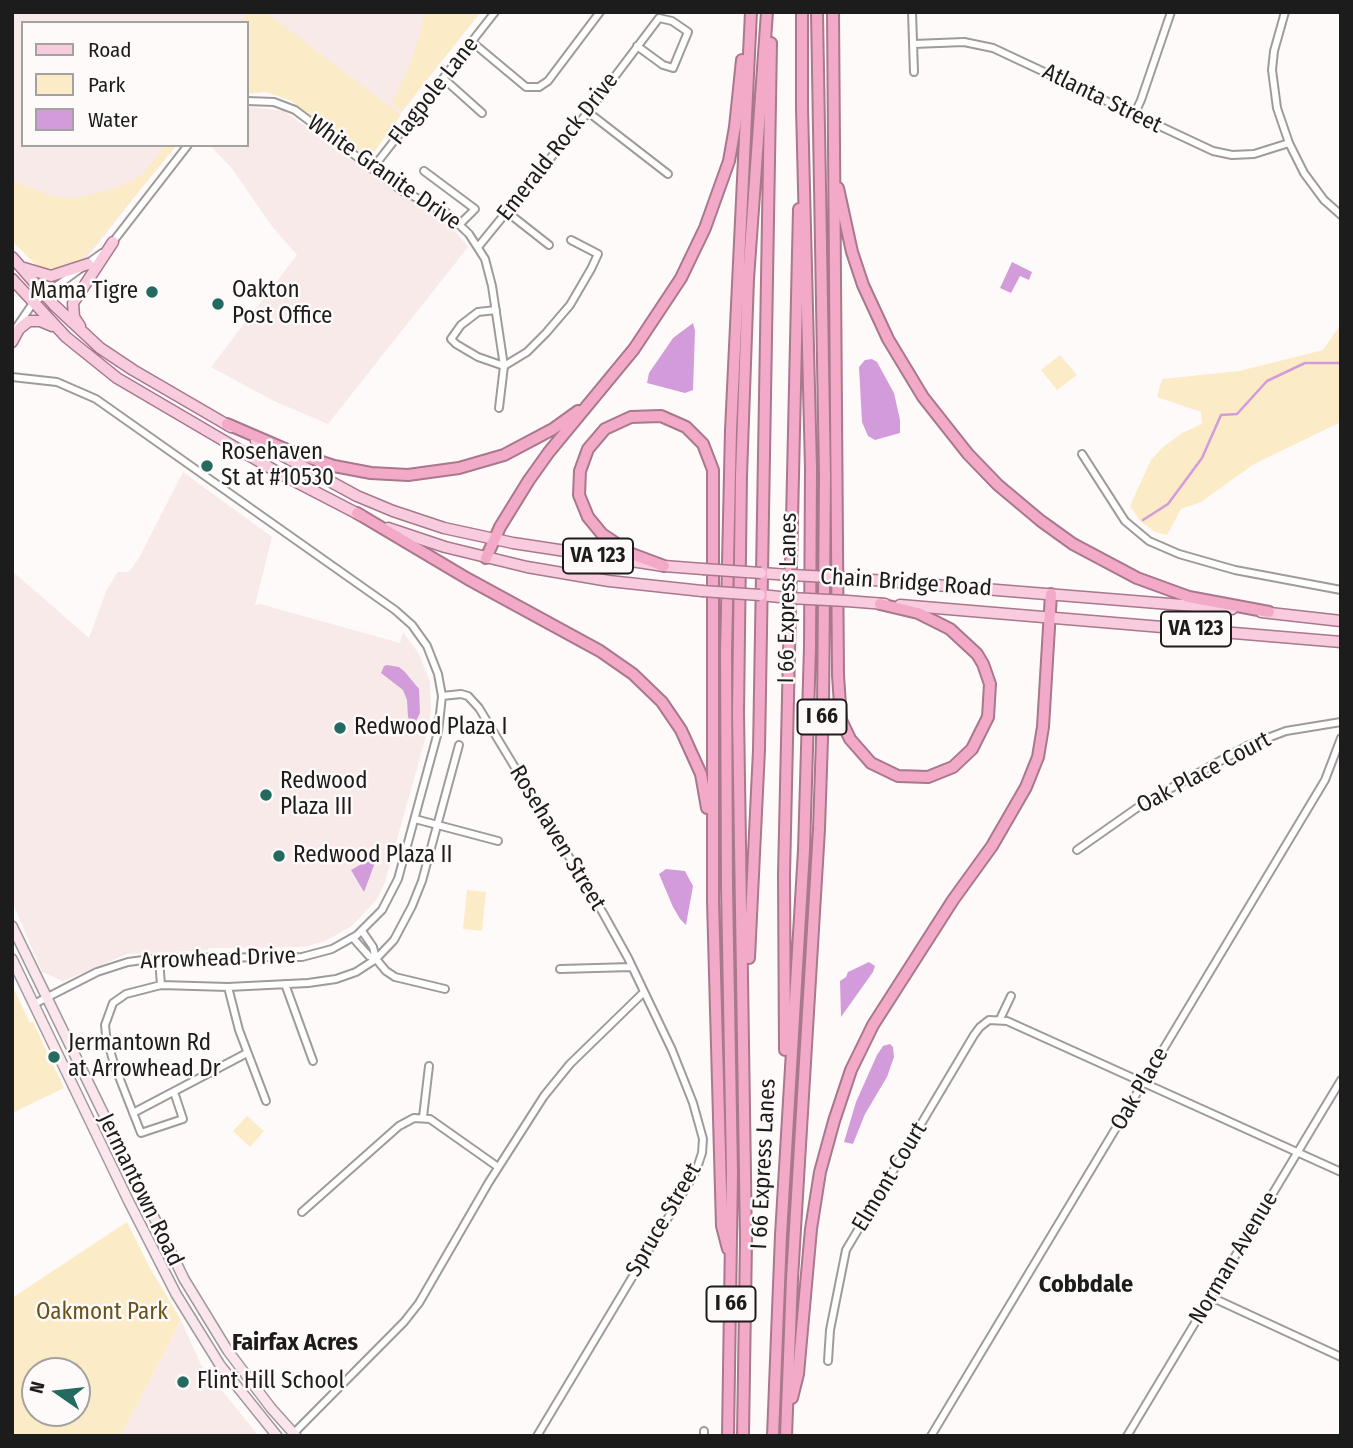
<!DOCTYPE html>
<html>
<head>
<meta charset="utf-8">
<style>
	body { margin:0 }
	#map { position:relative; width:1353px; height:1448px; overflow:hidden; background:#fefaf9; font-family:"Fira Sans Condensed",sans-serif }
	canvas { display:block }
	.frame { position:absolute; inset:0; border:14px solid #1d1c1c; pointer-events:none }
	.legend { position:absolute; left:21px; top:21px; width:228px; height:126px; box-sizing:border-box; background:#fefaf9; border:2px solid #a4a1a1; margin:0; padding:9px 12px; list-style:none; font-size:21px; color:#1d1c1c }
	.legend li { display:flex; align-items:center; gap:14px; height:35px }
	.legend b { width:35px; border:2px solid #a4a1a1 }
	.north { position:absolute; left:21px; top:1357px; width:70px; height:70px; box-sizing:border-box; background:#fefaf9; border:2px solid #a4a1a1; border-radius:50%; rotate:284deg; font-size:19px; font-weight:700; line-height:28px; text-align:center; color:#1d1c1c }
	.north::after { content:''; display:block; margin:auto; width:24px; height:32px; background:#236a60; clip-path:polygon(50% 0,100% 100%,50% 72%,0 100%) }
</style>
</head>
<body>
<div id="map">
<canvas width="1353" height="1448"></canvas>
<div class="frame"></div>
<ul class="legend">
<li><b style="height:9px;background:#f8ccde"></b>Road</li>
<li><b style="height:19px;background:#fbebc7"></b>Park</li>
<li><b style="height:19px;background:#d29cdb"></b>Water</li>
</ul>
<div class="north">N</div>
</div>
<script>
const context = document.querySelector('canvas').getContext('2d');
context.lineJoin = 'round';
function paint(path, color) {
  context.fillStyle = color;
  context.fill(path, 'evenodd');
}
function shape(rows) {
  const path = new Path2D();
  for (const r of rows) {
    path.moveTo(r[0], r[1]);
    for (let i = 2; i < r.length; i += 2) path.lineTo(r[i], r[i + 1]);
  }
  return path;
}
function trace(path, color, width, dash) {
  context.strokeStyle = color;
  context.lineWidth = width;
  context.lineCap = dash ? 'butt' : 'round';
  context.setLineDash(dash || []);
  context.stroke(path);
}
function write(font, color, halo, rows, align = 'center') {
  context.font = font + ' "Fira Sans Condensed",sans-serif';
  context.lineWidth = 5;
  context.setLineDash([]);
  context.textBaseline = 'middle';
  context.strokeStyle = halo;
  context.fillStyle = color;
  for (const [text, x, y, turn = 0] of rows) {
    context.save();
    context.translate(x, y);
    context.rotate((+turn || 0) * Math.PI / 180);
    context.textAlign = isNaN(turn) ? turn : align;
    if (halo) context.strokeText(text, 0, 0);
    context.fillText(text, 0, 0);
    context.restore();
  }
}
paint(shape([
	[12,12,480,12,374,148,247,23,23,23,23,145,175,145,76,272,12,239],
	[251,107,284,111,394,191,444,218,468,247,328,424,274,401,211,367,297,255,271,225,233,170,210,145,247,145,247,109],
	[183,472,272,537,255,605,260,604,400,643,403,632,419,654,430,682,431,710,428,729,385,882,377,899,352,926,325,941,305,947,208,948,209,950,127,954,63,981,42,972,12,901,12,571,89,638,107,589,118,572,129,572,139,558],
	[181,1320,201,1365,259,1436,121,1436]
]), '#f7eae8');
paint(shape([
	[247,12,265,12,401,115,375,151,368,154,356,149,290,100,265,92,247,94,247,23,241,23],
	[424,12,481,12,402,111,391,103,407,73,420,34],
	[166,145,177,145,88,253,79,260,57,269,39,268,12,241,12,181,55,197,77,198,122,186,142,175],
	[1341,324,1341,422,1254,464,1201,502,1181,509,1167,535,1155,532,1140,521,1130,506,1151,460,1162,448,1182,433,1202,424,1201,412,1157,397,1162,379,1239,371,1323,350],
	[1060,355,1077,375,1057,390,1041,370],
	[467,890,486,892,482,931,463,929],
	[12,985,30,1023,33,1022,64,1088,12,1113],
	[247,1116,264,1131,250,1147,233,1131],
	[127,1222,150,1268,181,1320,121,1436,12,1436,12,1298],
	[77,1371,77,1413,35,1413,35,1371]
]), '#fbebc7');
paint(shape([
	[1012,262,1032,272,1029,280,1020,276,1011,293,1000,288],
	[693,323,695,331,693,390,685,393,647,383,649,373,673,338],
	[872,359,877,362,894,393,900,420,900,433,875,440,868,436,862,422,859,367,865,360],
	[387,665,399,667,405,672,419,689,420,713,416,721,410,720,408,717,407,700,403,690,381,673,384,666],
	[372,858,376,860,364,892,351,870],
	[666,869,685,871,693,886,686,925,680,919,673,907,659,874],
	[869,962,875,966,873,972,841,1017,840,981,846,977,848,972],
	[890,1044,893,1047,894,1057,887,1077,865,1114,853,1144,844,1142,856,1102,877,1055,883,1046]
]), '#d29cdb');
trace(shape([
	[1143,520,1168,504,1202,458,1221,415,1237,414,1267,381,1305,363,1341,363]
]), '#d29cdb', 2.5);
const minor = shape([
	[912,12,914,72],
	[1285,12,1274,51,1272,70,1277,108,1289,143,1304,173,1324,200,1341,215],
	[472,42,526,87,539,87,548,81,600,12],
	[914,44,964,42,993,48,1213,151,1232,155,1254,154,1289,143],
	[444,79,482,113],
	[247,101,274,102,295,110,401,190,447,213,469,234,485,259,492,286,504,366,499,408],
	[588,112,668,174],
	[1134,115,1141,100,1171,12],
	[372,169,495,12],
	[424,171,475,209,460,224],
	[507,212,549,245],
	[112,243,188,145],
	[478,247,588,112,659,18,672,21,688,32,673,68,663,65,637,46],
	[496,310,478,312,461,325,451,339,456,344,478,357,504,366,527,352,546,333,570,305,591,269,598,254,571,240],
	[14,331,33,303,102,253],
	[12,377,57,382,96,399,395,610,412,625,427,646,438,674,442,696,438,732,398,879,382,910,357,935,332,949,302,957,159,958,128,962,97,972,34,1004],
	[1082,454,1125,521,1149,541,1179,554,1235,570,1341,590],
	[442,696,461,694,468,696,479,708,603,913,628,958,672,1050,693,1103,703,1139,702,1153,696,1171,537,1436],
	[415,819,498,841],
	[1077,850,1144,803,1249,745,1286,731,1341,722],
	[353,938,369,956,376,959,373,947,362,931],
	[159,958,161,985],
	[376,959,386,971,395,977,445,989],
	[560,969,632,967],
	[285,984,313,1061],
	[228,987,239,1030,266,1101],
	[1000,1019,1011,996],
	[174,1092,183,1119,141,1133,114,1064,106,1035,105,1025,113,1003,126,994,161,985,228,987,308,983,336,979,356,972,376,959,394,940,412,906,422,881,459,745],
	[133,1113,247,1053],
	[423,1117,429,1066],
	[302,1212,399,1126,414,1118,430,1119,498,1167],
	[1211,1297,1341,1357],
	[828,1361,830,1330,846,1250,974,1035,980,1027,989,1020,1007,1021,1341,1172],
	[704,1431,704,1436],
	[293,1434,404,1322,419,1303,489,1182,544,1096,570,1064,644,992],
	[931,1436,1325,780,1341,738],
	[1127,1436,1341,1080]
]);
const secondary = shape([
	[12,926,184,1279,228,1351,271,1408,296,1436],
	[12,959,128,1200,176,1294,220,1365,277,1436]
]);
const primary = shape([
	[12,257,54,305,100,348,133,370,231,427],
	[24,268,51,276,88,264],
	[12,279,66,337,117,378,279,473,362,516],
	[80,326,74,317,73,303,113,242],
	[12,342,19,329,29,321,40,321,52,326],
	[256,441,357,496,393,511,444,528,513,543,664,566,703,569],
	[388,528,445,547,527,567,609,581,702,591],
	[761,573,791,575],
	[848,578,1232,609],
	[760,595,790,598],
	[847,601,885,604],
	[900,605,1341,642],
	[1261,612,1341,621]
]);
const motorway = shape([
	[833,12,838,675,841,720,850,739,871,763,898,776,928,777,953,767,972,749,988,717,990,684,983,664,977,654,950,629,918,613,880,604],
	[838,188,852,252,863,285,888,339,923,397,968,454,998,485,1041,521,1073,544,1137,578,1189,597,1269,612],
	[227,424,292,452,334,466,371,473,408,475,459,468,504,455,553,429,578,411],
	[357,513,468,579,600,651,633,674,662,702,681,730,701,774,707,808],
	[486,558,500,527,529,480,549,452,634,349,681,278,705,228,729,161,735,127,742,60],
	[664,566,632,554,602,534,588,517,579,495,580,471,588,449,605,429,631,417,661,416,686,427,703,444,713,470,713,901,722,1226,728,1249],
	[749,958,759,750,771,43],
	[785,1050,784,875,799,209],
	[792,1398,798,1374,811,1229,820,1172,834,1121,851,1070,873,1025,953,900,992,846,1026,787,1038,757,1043,727,1051,594],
	[728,1436,732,1172,727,887,726,652,731,430,751,12],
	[743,1436,746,1241,738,713,741,476,748,279,767,12],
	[773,1436,781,1235,804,850,810,647,811,468,802,108,802,12],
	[786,1436,792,1279,819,829,823,709,825,477,817,12]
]);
trace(minor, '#9f9b9a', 10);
trace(secondary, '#9f9b9a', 12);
trace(primary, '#a8788c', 13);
trace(motorway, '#a8788c', 14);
trace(minor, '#fff', 6);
trace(secondary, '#fbe6ee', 9);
trace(primary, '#f8ccde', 10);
trace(motorway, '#f3aac8', 10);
const primaryBridge = shape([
	[703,569,761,573],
	[791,575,848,578],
	[702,591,760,595],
	[790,598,847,601]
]);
trace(primaryBridge, '#a8788c', 13, []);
trace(primaryBridge, '#f8ccde', 10);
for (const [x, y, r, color] of [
	[152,292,7,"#236a60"],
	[218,304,7,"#236a60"],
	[207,466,7,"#236a60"],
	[340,728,7,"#236a60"],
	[266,795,7,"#236a60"],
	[279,856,7,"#236a60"],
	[54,1057,7,"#236a60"],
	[183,1382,7,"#236a60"]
]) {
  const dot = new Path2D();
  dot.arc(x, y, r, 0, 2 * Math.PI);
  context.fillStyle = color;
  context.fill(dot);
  trace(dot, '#fefaf9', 2.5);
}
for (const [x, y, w] of [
	[598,556,70],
	[1196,629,70],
	[822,717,49],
	[731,1304,49]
]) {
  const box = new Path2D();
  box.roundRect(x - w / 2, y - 17.5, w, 35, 5);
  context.fillStyle = '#fefaf9';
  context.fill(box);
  trace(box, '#1d1c1c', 2);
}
write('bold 21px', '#1d1c1c', null, [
	["VA 123",598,556],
	["VA 123",1196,629],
	["I 66",822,717],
	["I 66",731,1304]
]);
write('23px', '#1d1c1c', '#fefaf9', [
	["Flagpole Lane",434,91,-52],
	["Atlanta Street",1102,99,26],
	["Emerald Rock Drive",558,147,-52],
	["White Granite Drive",384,173,35],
	["Chain Bridge Road",906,583,4],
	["I 66 Express Lanes",788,598,-89],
	["Oak Place Court",1204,773,-28],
	["Rosehaven Street",557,838,59],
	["Arrowhead Drive",218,959,-2],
	["Oak Place",1140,1089,-60],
	["I 66 Express Lanes",764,1164,-87],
	["Elmont Court",890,1177,-59],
	["Jermantown Road",140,1190,64],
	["Spruce Street",664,1220,-60],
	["Norman Avenue",1234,1258,-59]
]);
write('23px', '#1d1c1c', '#fefaf9', [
	["Oakton",232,291],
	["Post Office",232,317],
	["Mama Tigre",138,292,"right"],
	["Rosehaven",221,453],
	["St at #10530",221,479],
	["Redwood Plaza I",354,728],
	["Redwood",280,782],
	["Plaza III",280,808],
	["Redwood Plaza II",293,856],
	["Jermantown Rd",68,1044],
	["at Arrowhead Dr",68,1070],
	["Flint Hill School",197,1382]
], 'left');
write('23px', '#695318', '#fefaf9', [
	["Oakmont Park",102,1313]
]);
write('bold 24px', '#1d1c1c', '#fefaf9', [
	["Cobbdale",1086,1285],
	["Fairfax Acres",295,1343]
]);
</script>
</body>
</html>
